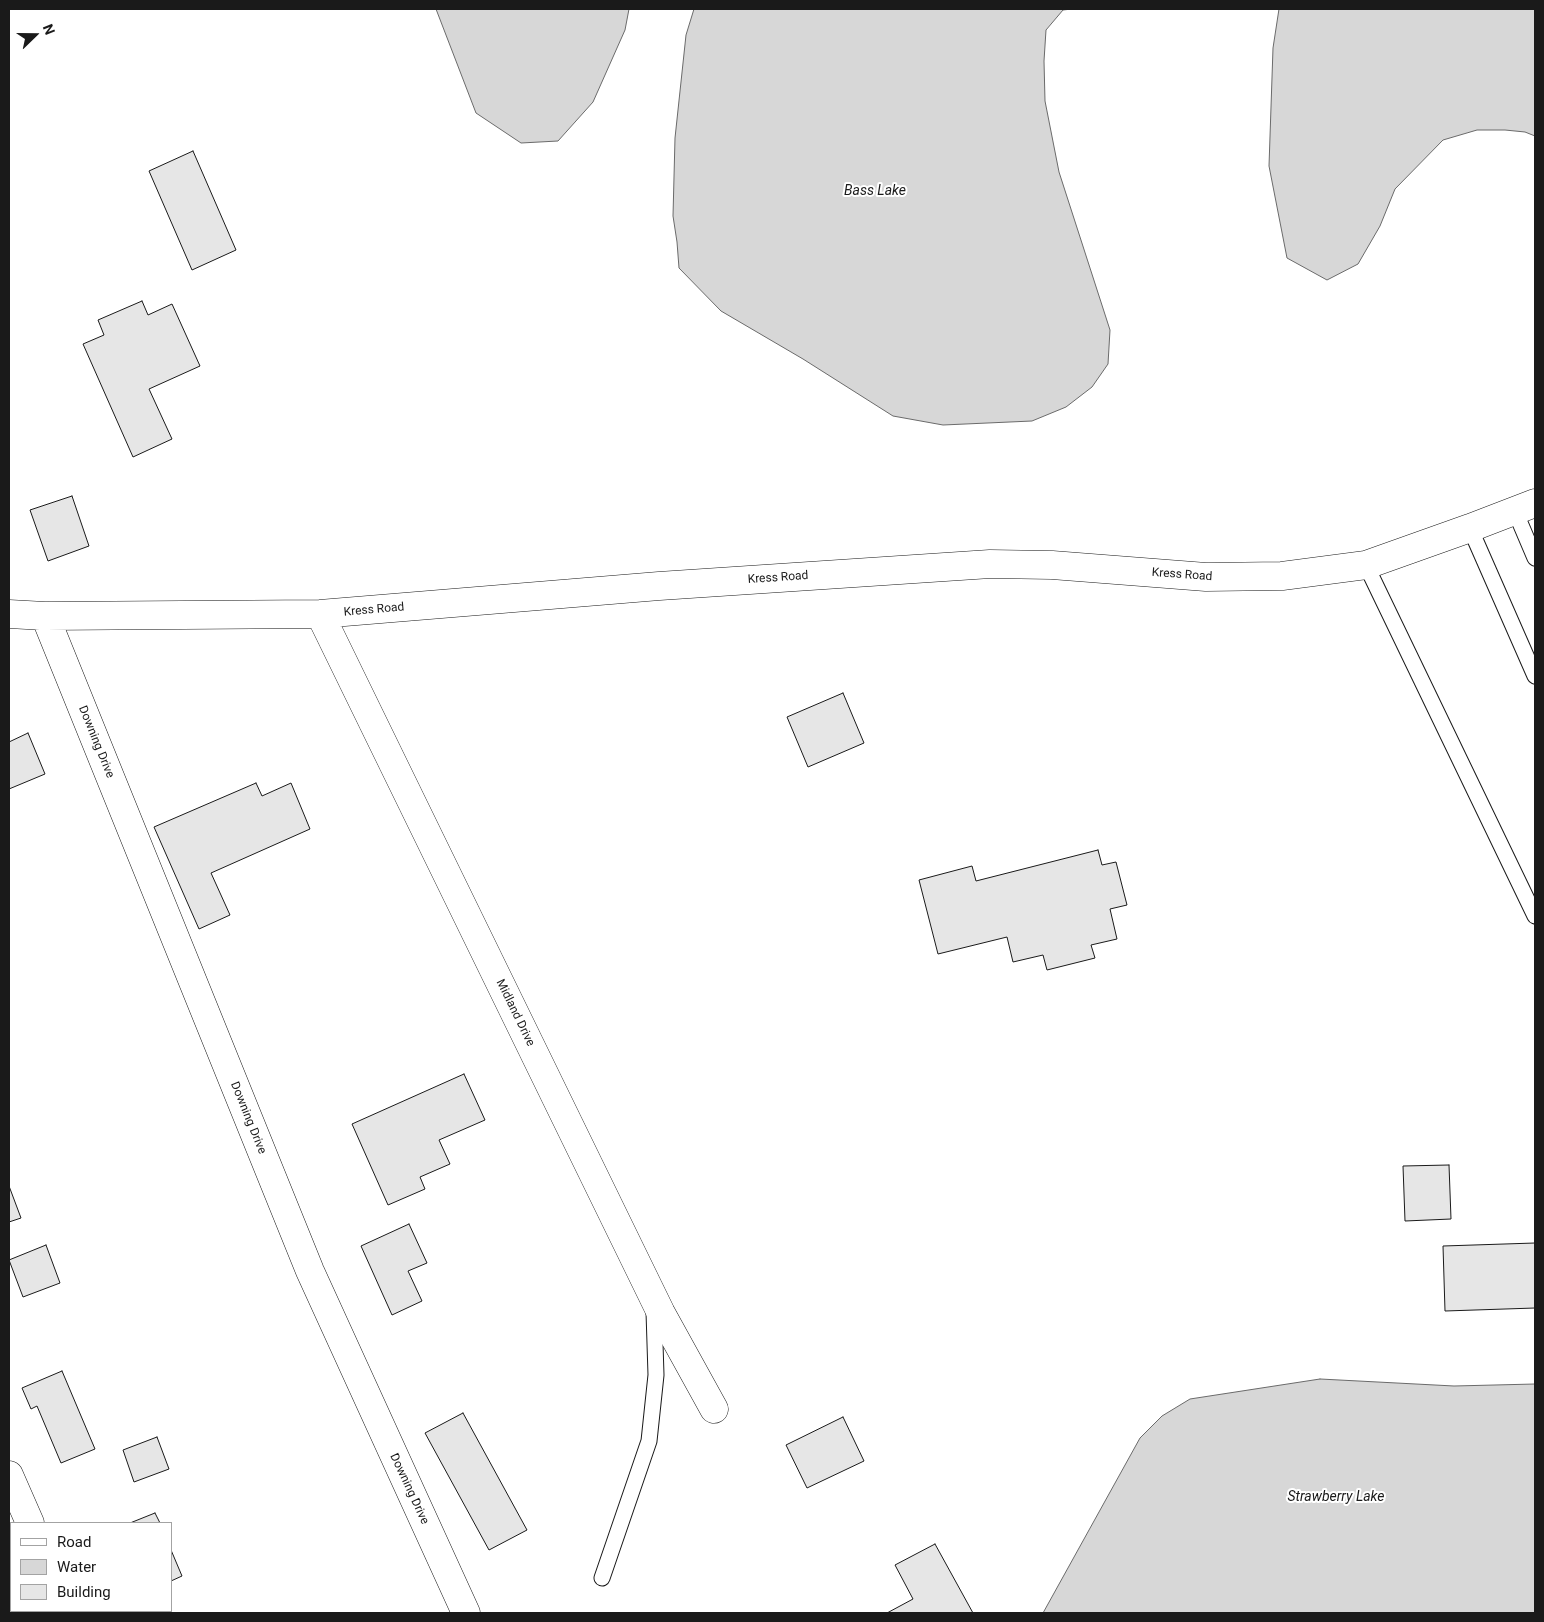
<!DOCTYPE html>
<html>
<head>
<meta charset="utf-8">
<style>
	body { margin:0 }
	#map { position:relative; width:1544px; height:1622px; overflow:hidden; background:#fff; font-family:Roboto,sans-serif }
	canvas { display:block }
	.frame { position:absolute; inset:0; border:10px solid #1a1a1a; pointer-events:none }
	.legend { position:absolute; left:10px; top:1522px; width:162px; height:90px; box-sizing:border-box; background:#fff; border:1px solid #a3a3a3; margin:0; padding:6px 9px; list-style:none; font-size:15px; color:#1a1a1a }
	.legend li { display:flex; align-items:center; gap:10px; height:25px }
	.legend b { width:25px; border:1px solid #a3a3a3 }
	.north { position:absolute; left:10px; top:10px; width:50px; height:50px; -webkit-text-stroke:4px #fff; paint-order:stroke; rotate:68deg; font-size:14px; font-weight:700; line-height:20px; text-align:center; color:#1a1a1a }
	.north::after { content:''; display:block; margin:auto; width:18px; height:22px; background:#1a1a1a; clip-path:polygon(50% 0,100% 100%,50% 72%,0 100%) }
</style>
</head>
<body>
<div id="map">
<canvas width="1544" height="1622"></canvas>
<div class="frame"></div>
<ul class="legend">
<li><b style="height:6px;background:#fff"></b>Road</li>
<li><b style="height:14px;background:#d7d7d7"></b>Water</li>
<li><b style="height:14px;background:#e6e6e6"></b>Building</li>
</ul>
<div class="north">N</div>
</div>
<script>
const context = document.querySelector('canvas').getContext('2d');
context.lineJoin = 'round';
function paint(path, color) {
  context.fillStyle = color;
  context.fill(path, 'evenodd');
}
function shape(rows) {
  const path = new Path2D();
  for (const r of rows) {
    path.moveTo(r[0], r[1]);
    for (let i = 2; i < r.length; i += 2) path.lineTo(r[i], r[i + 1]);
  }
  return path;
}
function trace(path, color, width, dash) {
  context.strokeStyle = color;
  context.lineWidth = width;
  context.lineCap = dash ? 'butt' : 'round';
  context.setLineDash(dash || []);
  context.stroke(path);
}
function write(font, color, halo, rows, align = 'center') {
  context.font = font + ' Roboto,sans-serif';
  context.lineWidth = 4;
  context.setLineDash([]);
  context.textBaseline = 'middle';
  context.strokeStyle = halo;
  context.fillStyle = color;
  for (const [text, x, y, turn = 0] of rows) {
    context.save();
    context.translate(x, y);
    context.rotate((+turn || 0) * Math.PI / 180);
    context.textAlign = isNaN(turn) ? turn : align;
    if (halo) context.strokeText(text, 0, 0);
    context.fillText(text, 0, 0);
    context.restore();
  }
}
const water = shape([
	[436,9,629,9,625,30,593,102,558,141,521,143,476,113,436,9],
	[694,9,1072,9,1063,10,1046,30,1044,61,1045,101,1059,172,1110,330,1108,364,1092,387,1066,407,1032,421,943,425,893,416,803,359,721,311,679,268,677,242,673,216,675,138,686,35,694,9],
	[1279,9,1535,9,1535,136,1525,132,1505,130,1477,130,1443,140,1395,189,1380,226,1358,264,1327,280,1287,258,1269,166,1273,48,1279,9],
	[1320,1379,1454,1386,1535,1384,1535,1613,1043,1613,1140,1438,1162,1416,1190,1399,1320,1379]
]);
paint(water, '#d7d7d7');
trace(water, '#6a6a6a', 1);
const building = shape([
	[193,151,236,250,192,270,149,171,193,151],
	[142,301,148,315,172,304,200,366,149,389,172,439,133,457,83,344,104,335,98,320,142,301],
	[72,496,89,546,48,561,30,510,72,496],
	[843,693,864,743,808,767,787,717,843,693],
	[28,733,45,774,9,789,9,742,28,733],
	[256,783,262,796,291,783,310,829,211,873,230,915,199,929,154,827,256,783],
	[1098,850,1102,865,1116,862,1127,905,1110,909,1117,939,1091,945,1095,958,1047,970,1043,955,1013,962,1007,937,938,954,919,880,972,866,976,881,1098,850],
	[464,1074,485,1120,439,1140,450,1164,420,1177,425,1189,388,1205,352,1124,464,1074],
	[1449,1165,1451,1219,1405,1221,1403,1166,1449,1165],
	[9,1186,21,1218,9,1222,9,1186],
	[409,1224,427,1263,408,1271,422,1301,392,1315,361,1246,409,1224],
	[1535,1243,1535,1308,1445,1311,1443,1246,1535,1243],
	[46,1245,60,1283,23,1297,9,1260,46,1245],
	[62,1371,95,1449,61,1463,37,1406,31,1409,22,1388,62,1371],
	[463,1413,527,1530,489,1550,425,1433,463,1413],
	[843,1417,864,1461,807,1488,786,1445,843,1417],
	[157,1437,169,1469,134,1482,123,1450,157,1437],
	[155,1513,160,1523,130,1523,155,1513],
	[935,1544,973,1613,887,1613,913,1599,895,1565,935,1544],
	[171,1550,182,1576,171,1581,171,1550],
	[11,1591,11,1611,23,1611,24,1613,9,1613,9,1592,11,1591]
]);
paint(building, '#e6e6e6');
trace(building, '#1a1a1a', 1);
const lane = shape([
	[1515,511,1535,558],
	[1470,528,1535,676],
	[1366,565,1535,916],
	[602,1578,649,1441,656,1375,654,1312]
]);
const street = shape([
	[9,614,45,616,320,614,659,586,990,564,1052,565,1206,577,1282,576,1366,565,1470,528,1535,503],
	[320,614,661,1313,714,1409],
	[45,616,310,1271,466,1613],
	[9,1475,30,1523],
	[68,1611,69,1613]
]);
trace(lane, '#1a1a1a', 17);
trace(street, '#1a1a1a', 29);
trace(lane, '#fff', 15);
trace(street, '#fff', 28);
write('12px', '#1a1a1a', '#fff', [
	["Kress Road",1182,575,4],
	["Kress Road",778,578,-4],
	["Kress Road",374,610,-5],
	["Downing Drive",96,742,68],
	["Midland Drive",515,1013,64],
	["Downing Drive",248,1118,68],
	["Downing Drive",409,1489,65]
]);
write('italic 14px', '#1a1a1a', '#fff', [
	["Bass Lake",875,191],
	["Strawberry Lake",1336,1497]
]);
</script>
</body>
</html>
